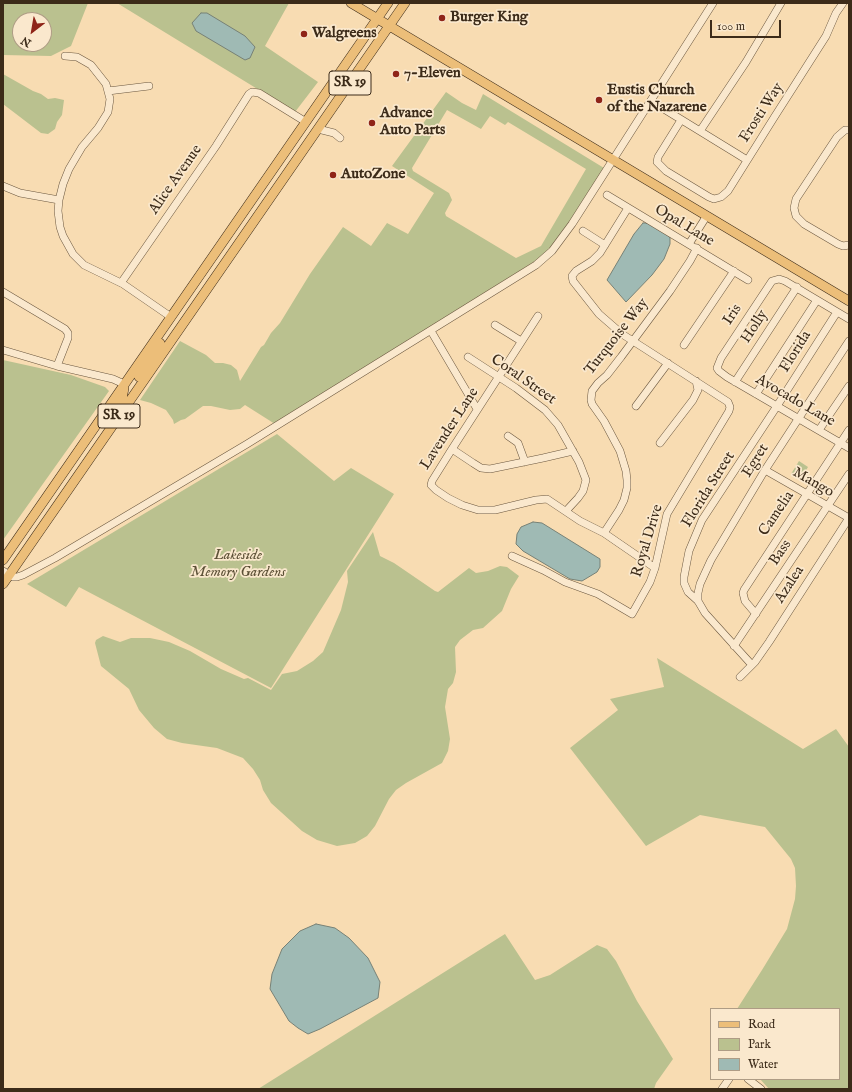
<!DOCTYPE html>
<html>
<head>
<meta charset="utf-8">
<style>
	body { margin:0 }
	#map { position:relative; width:852px; height:1092px; overflow:hidden; background:#f8dcb2; font-family:"IM FELL English",serif }
	canvas { display:block }
	.frame { position:absolute; inset:0; border:4px solid #3c2b19; pointer-events:none }
	.legend { position:absolute; left:710px; top:1008px; width:130px; height:72px; box-sizing:border-box; background:#fae8cd; border:1px solid #ae9c85; margin:0; padding:5px 7px; list-style:none; font-size:12px; color:#3c2b19 }
	.legend li { display:flex; align-items:center; gap:8px; height:20px }
	.legend b { width:20px; border:1px solid #ae9c85 }
	.north { position:absolute; left:12px; top:12px; width:40px; height:40px; box-sizing:border-box; background:#fae8cd; border:1px solid #ae9c85; border-radius:50%; rotate:211deg; font-size:11px; font-weight:700; line-height:16px; text-align:center; color:#3c2b19 }
	.north::after { content:''; display:block; margin:auto; width:14px; height:18px; background:#8f2418; clip-path:polygon(50% 0,100% 100%,50% 72%,0 100%) }
	.scale { position:absolute; left:710px; top:20px; width:71px; height:18px; box-sizing:border-box; border:2px solid #3c2b19; border-top:0; padding-left:5px; font-size:12px; line-height:14px; white-space:nowrap; color:#3c2b19; -webkit-text-stroke:3px #fae8cd; paint-order:stroke }
</style>
</head>
<body>
<div id="map">
<canvas width="852" height="1092"></canvas>
<div class="frame"></div>
<ul class="legend">
<li><b style="height:5px;background:#ecbe79"></b>Road</li>
<li><b style="height:11px;background:#bac18f"></b>Park</li>
<li><b style="height:11px;background:#9fbab4"></b>Water</li>
</ul>
<div class="north">N</div>
<div class="scale">100 m</div>
</div>
<script>
const context = document.querySelector('canvas').getContext('2d');
context.lineJoin = 'round';
function paint(path, color) {
  context.fillStyle = color;
  context.fill(path, 'evenodd');
}
function shape(rows) {
  const path = new Path2D();
  for (const r of rows) {
    path.moveTo(r[0], r[1]);
    for (let i = 2; i < r.length; i += 2) path.lineTo(r[i], r[i + 1]);
  }
  return path;
}
function trace(path, color, width, dash) {
  context.strokeStyle = color;
  context.lineWidth = width;
  context.lineCap = dash ? 'butt' : 'round';
  context.setLineDash(dash || []);
  context.stroke(path);
}
function write(font, color, halo, rows, align = 'center') {
  context.font = font + ' "IM FELL English",serif';
  context.lineWidth = 3.5;
  context.setLineDash([]);
  context.textBaseline = 'middle';
  context.strokeStyle = halo;
  context.fillStyle = color;
  for (const [text, x, y, turn = 0] of rows) {
    context.save();
    context.translate(x, y);
    context.rotate((+turn || 0) * Math.PI / 180);
    context.textAlign = isNaN(turn) ? turn : align;
    if (halo) context.strokeText(text, 0, 0);
    context.fillText(text, 0, 0);
    context.restore();
  }
}
paint(shape([
	[3,3,88,3,71,46,51,56,3,55],
	[20,20,44,20,44,44,20,44],
	[117,3,289,3,265,46,318,82,295,112],
	[3,74,33,91,41,94,48,99,55,98,64,100,62,115,57,122,55,129,48,134,41,133,3,104],
	[446,92,462,103,476,110,483,94,604,168,559,238,540,258,275,424,245,405,240,409,230,410,211,406,203,406,185,419,181,420,174,424,173,420,166,410,151,403,140,400,180,341,206,355,215,363,223,363,231,365,237,370,240,381,261,347,264,345,271,333,280,323,310,274,343,227,371,246,387,223,408,234,434,193,392,166],
	[447,110,481,129,490,116,505,125,508,122,586,169,541,246,516,258,446,216,445,213,452,200,449,193,413,171,412,168],
	[3,360,71,375,105,387,109,391,3,540],
	[277,434,334,481,351,468,394,494,271,688,79,587,66,607,27,584],
	[799,461,808,467,801,479,791,474],
	[373,532,380,556,394,563,435,591,438,592,469,568,476,573,488,571,500,566,507,567,519,576,511,589,502,611,483,628,473,630,460,640,455,647,456,672,453,683,448,689,445,707,450,739,448,751,442,763,406,783,396,790,389,799,375,826,367,836,355,843,337,846,317,840,302,831,271,803,263,790,260,780,253,769,243,758,217,748,182,743,167,739,154,728,139,710,129,689,101,666,95,643,96,640,103,636,120,642,131,638,150,638,169,642,190,651,221,669,244,679,248,678,271,690,282,674,297,671,313,661,323,652,341,610,348,582,347,571],
	[657,658,803,749,836,729,849,747,849,1089,769,1089,760,1079,839,1079,839,1009,737,1009,762,970,787,929,795,899,796,886,795,868,791,859,765,827,700,815,646,846,570,748,618,710,610,699,664,687],
	[505,934,535,980,550,975,597,945,607,949,616,961,637,1001,673,1059,656,1083,654,1089,258,1089]
]), '#bac18f');
const water = shape([
	[201,13,207,13,245,36,255,47,250,58,245,60,196,31,192,23,201,13],
	[643,223,650,223,670,237,670,244,664,259,652,275,626,302,607,280,634,234,643,223],
	[533,522,542,523,600,559,600,567,597,572,582,581,570,579,523,551,516,544,517,534,521,527,533,522],
	[316,924,335,928,349,938,368,958,380,982,378,998,320,1029,308,1034,298,1028,289,1021,270,989,272,974,282,949,300,931,316,924]
]);
paint(water, '#9fbab4');
trace(water, '#778176', 1);
const minor = shape([
	[65,56,77,57,91,65,106,84,110,99,108,112,98,128,82,147,69,169,63,184,59,200,58,211,60,227,63,236,73,254,84,265,123,284,171,317],
	[108,91,149,86],
	[651,101,747,160],
	[681,120,658,157,657,162,666,171,709,197,714,199,721,197,728,191,775,116,826,36,836,13,843,3],
	[318,129,334,133,340,138],
	[849,130,845,130,837,137,796,199,794,208,796,216,804,224,838,244,843,246,849,245],
	[700,131,746,62,781,3],
	[3,186,20,193,59,200],
	[607,195,748,280],
	[583,231,605,245],
	[689,244,706,217],
	[121,283,216,146,249,94,252,92,259,93,306,122],
	[3,292,65,329,68,333,68,338,57,366],
	[538,316,452,449,432,481,431,485,436,490,448,498,462,505,478,510,495,510,536,500,547,499,580,521,604,533,655,568],
	[849,319,785,281,779,279,772,281,721,358,717,368,719,371,727,377,849,448],
	[495,325,521,341],
	[431,331,477,409],
	[684,345,734,271],
	[3,350,57,366,113,379,124,384],
	[468,357,516,388,545,410,558,425,579,462,586,480,583,491,578,498,566,511],
	[735,382,797,287],
	[756,394,817,300],
	[636,406,668,363],
	[819,430,849,386],
	[508,436,518,443,525,462],
	[660,443,693,400,698,390,696,381],
	[452,449,473,463,481,468,490,469,543,458,573,451],
	[765,470,849,518],
	[604,533,619,510,624,500,627,488,627,480,626,471,620,451,604,421,592,404,591,400,592,391,598,383,607,375,621,357,670,291,690,261,697,248],
	[512,556,543,570,565,582,598,594,632,614,650,582,655,568,667,514,729,411,730,407,728,402,622,334,599,314,573,281,572,276,576,271,592,261,600,253,628,208],
	[3,571,13,577,17,577,23,575,55,558,247,444,536,265,552,251,572,224,713,3],
	[698,601,698,593,700,584,711,560,765,470,849,341],
	[756,614,745,601,743,593,744,590,849,430],
	[734,646,849,474],
	[752,665,705,613,698,601,688,592,684,583,684,577,689,551,702,520,777,406,837,312],
	[740,677,755,662,769,642,849,518],
	[748,1079,761,1089],
	[722,1089,729,1079]
]);
const major = shape([
	[351,3,849,301],
	[139,377,160,343],
	[109,421,122,399,124,388],
	[3,560,388,3],
	[3,584,405,3]
]);
trace(minor, '#6b573f', 8);
trace(major, '#3c2b19', 10);
trace(minor, '#fae8cd', 7);
trace(major, '#ecbe79', 9);
for (const [x, y, r, color] of [
	[442,18,4,"#8f2418"],
	[304,34,4,"#8f2418"],
	[396,74,4,"#8f2418"],
	[599,100,4,"#8f2418"],
	[372,123,4,"#8f2418"],
	[333,175,4,"#8f2418"]
]) {
  const dot = new Path2D();
  dot.arc(x, y, r, 0, 2 * Math.PI);
  context.fillStyle = color;
  context.fill(dot);
  trace(dot, '#fae8cd', 1.5);
}
for (const [x, y, w] of [
	[350,83,42],
	[119,416,42]
]) {
  const box = new Path2D();
  box.roundRect(x - w / 2, y - 12, w, 24, 3);
  context.fillStyle = '#fae8cd';
  context.fill(box);
  trace(box, '#3c2b19', 1);
}
write('bold 14px', '#3c2b19', null, [
	["SR 19",350,83],
	["SR 19",119,416]
]);
write('bold 15px', '#3c2b19', '#fae8cd', [
	["Burger King",450,18],
	["Walgreens",312,34],
	["7-Eleven",404,74],
	["Eustis Church",607,91],
	["of the Nazarene",607,108],
	["Advance",380,114],
	["Auto Parts",380,131],
	["AutoZone",341,175]
], 'left');
write('15px', '#3c2b19', '#fae8cd', [
	["Frosti Way",762,113,-57],
	["Alice Avenue",176,180,-55],
	["Opal Lane",684,226,31],
	["Iris",733,315,-57],
	["Holly",755,327,-57],
	["Turquoise Way",617,337,-52],
	["Florida",796,352,-58],
	["Coral Street",523,380,35],
	["Avocado Lane",795,401,30],
	["Lavender Lane",450,429,-57],
	["Egret",756,461,-58],
	["Mango",813,483,30],
	["Florida Street",709,490,-58],
	["Camelia",777,514,-56],
	["Royal Drive",648,541,-73],
	["Bass",781,553,-56],
	["Azalea",790,585,-57]
]);
write('italic 15px', '#5c5036', '#fae8cd', [
	["Lakeside",238,556],
	["Memory Gardens",238,573]
]);
</script>
</body>
</html>
